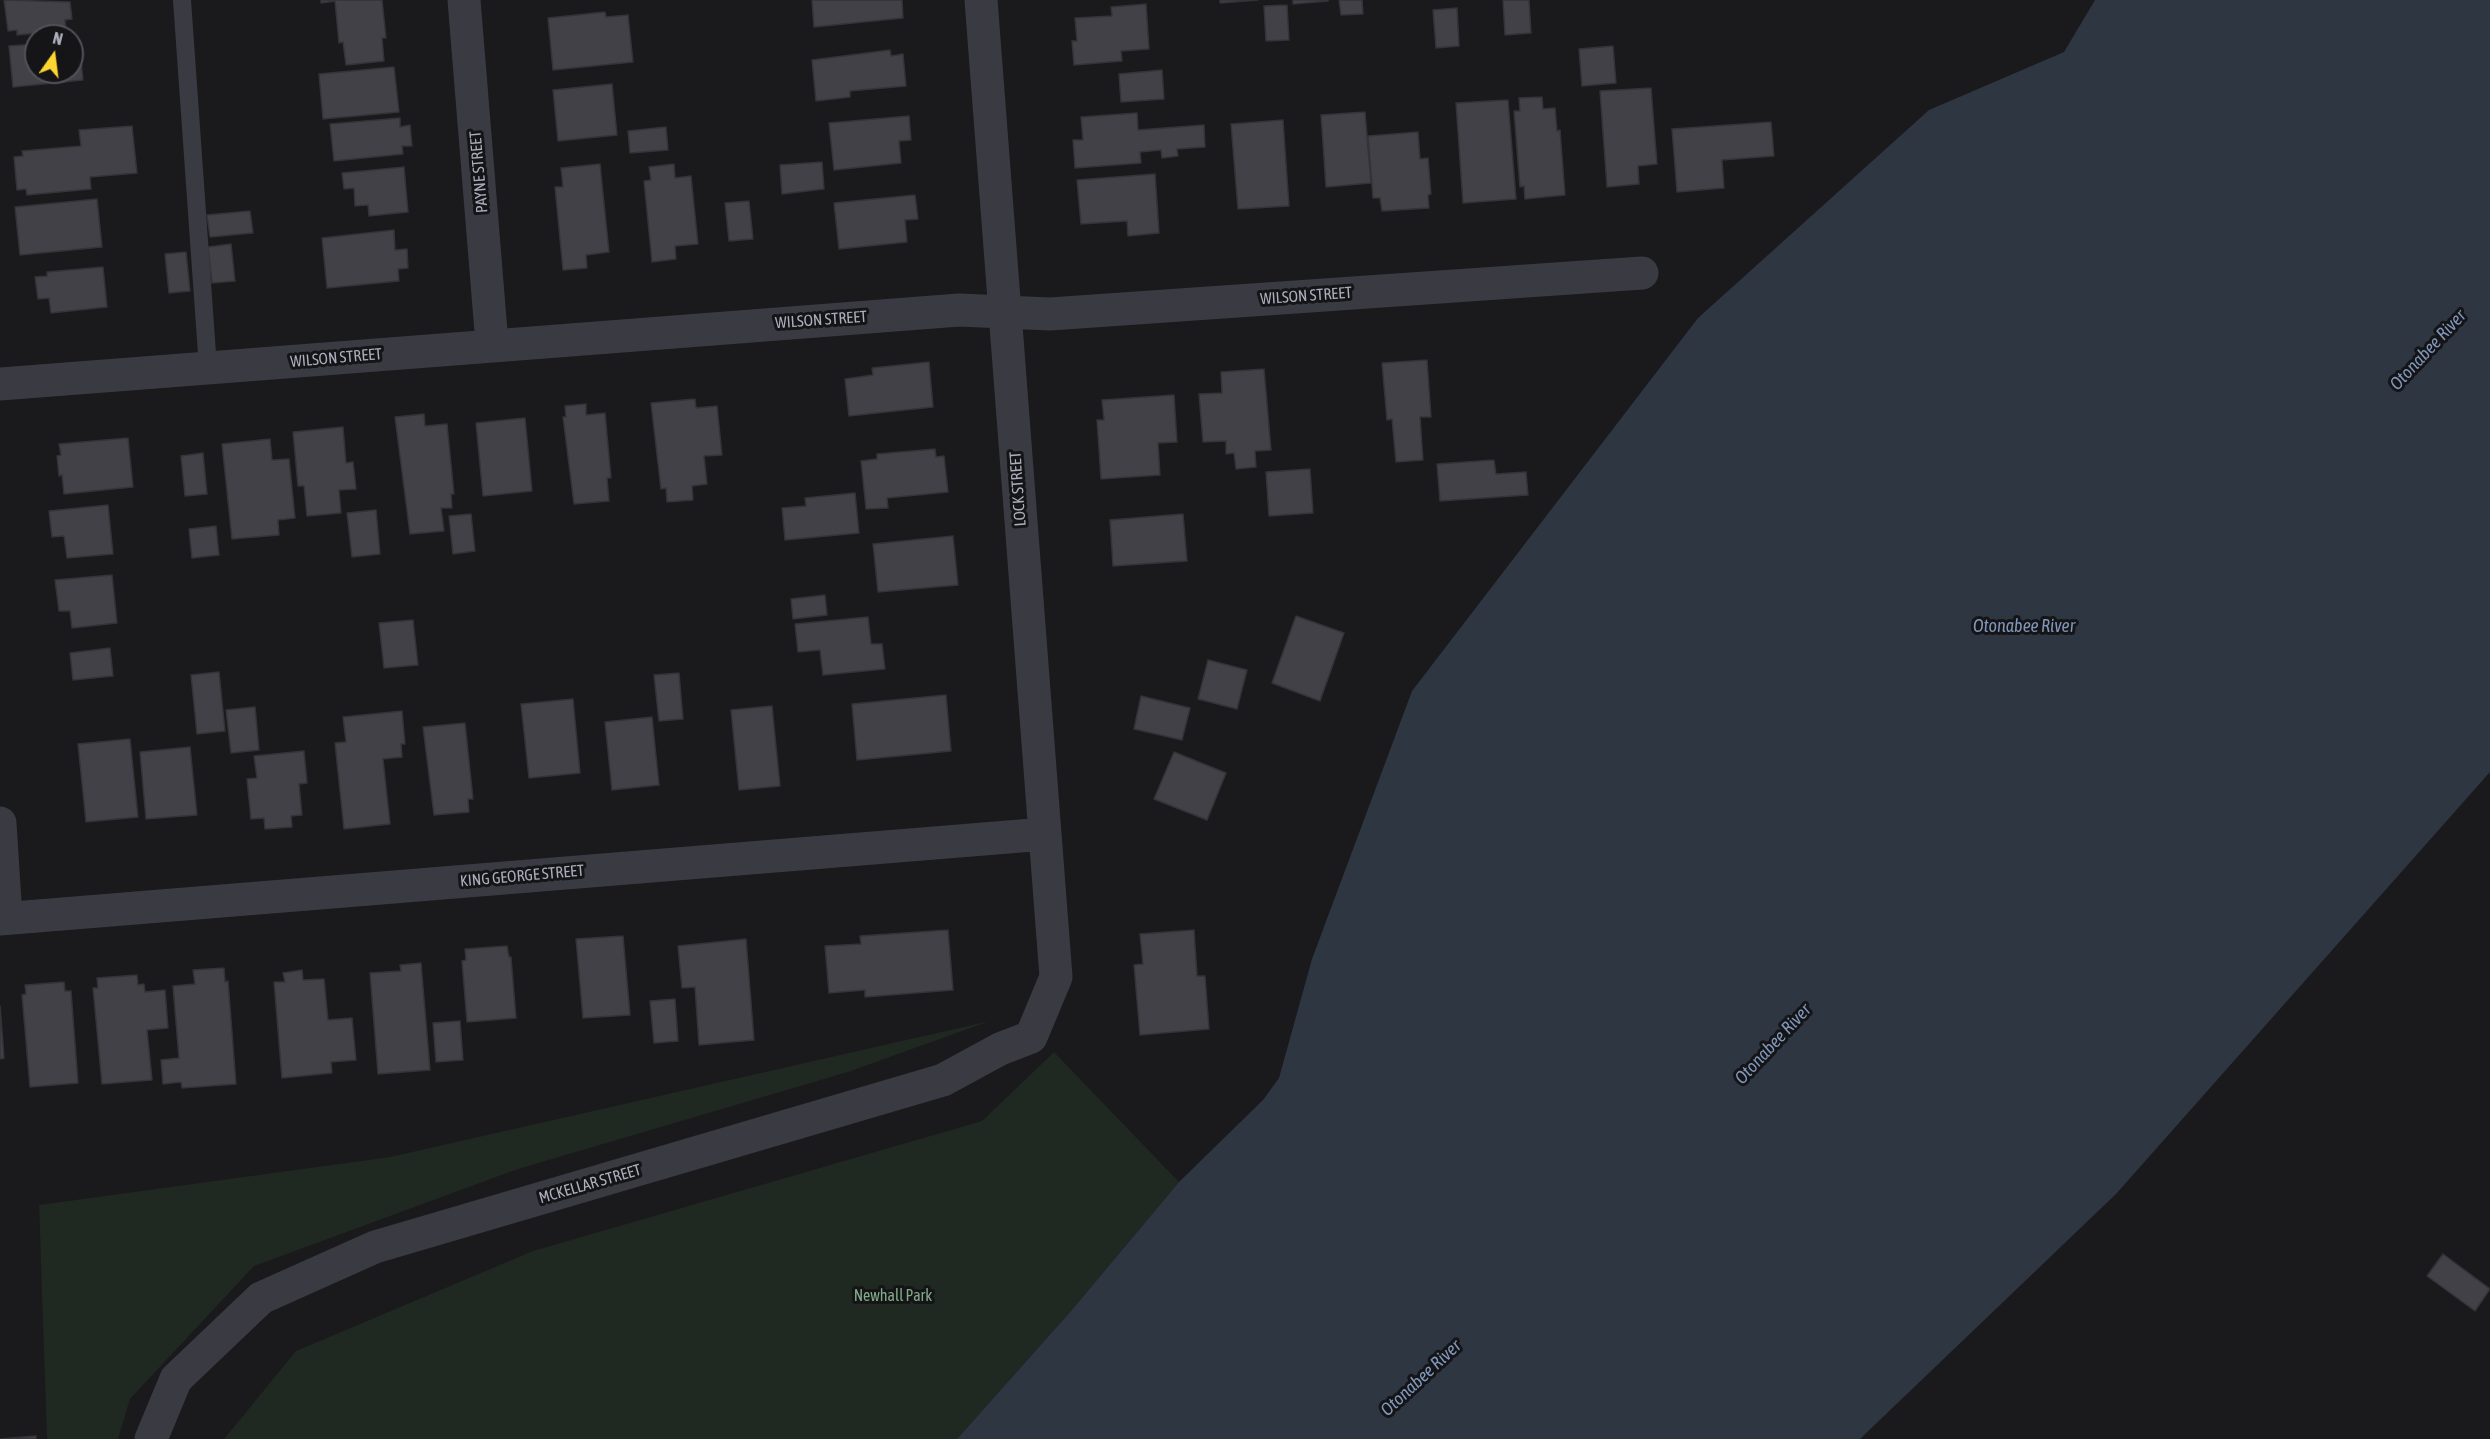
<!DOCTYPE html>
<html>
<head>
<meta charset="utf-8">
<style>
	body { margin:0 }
	#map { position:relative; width:2490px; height:1439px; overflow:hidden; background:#1a191c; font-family:"Asap Condensed",sans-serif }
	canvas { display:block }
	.north { position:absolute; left:24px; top:24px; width:60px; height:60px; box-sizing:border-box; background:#151417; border:2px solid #515259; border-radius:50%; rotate:14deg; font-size:16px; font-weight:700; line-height:24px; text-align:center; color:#abaebd }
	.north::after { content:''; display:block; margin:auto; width:21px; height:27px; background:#ffd52f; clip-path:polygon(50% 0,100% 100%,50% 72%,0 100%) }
</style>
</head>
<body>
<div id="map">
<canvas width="2490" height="1439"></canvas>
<div class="north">N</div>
</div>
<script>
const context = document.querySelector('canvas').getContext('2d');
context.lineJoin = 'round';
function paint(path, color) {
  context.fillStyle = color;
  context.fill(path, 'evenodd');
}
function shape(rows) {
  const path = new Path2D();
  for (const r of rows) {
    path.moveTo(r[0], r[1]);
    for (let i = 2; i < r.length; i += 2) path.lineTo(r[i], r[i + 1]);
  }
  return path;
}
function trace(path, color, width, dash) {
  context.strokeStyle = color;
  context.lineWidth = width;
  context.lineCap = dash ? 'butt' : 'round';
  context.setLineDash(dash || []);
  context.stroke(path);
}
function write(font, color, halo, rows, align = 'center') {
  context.font = font + ' "Asap Condensed",sans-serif';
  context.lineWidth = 6;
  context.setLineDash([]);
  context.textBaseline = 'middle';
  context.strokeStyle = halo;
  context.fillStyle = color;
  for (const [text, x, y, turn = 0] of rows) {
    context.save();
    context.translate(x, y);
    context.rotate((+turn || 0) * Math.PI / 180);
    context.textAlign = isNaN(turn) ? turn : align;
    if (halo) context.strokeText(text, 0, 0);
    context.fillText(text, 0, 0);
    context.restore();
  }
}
paint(shape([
	[990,1021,848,1072,518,1169,254,1266,130,1399,118,1439,47,1439,39,1205,390,1157],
	[1054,1052,1179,1182,1071,1311,957,1439,224,1439,296,1351,533,1251,982,1121]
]), '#1f2821');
paint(shape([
	[2095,0,2490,0,2490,772,2116,1194,1860,1439,957,1439,1071,1311,1179,1182,1263,1100,1279,1078,1312,959,1412,691,1698,318,1929,110,2064,52]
]), '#2e3642');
const building = shape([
	[4,0,70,2,72,19,65,20,66,30,17,35,17,30,8,31,4,0],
	[321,0,382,0,386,38,382,38,384,61,346,65,343,42,339,43,335,1,321,3,321,0],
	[812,0,902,0,903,18,814,27,812,0],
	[1220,0,1258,0,1220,3,1220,0],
	[1293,0,1328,0,1328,1,1293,4,1293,0],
	[1339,0,1362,0,1363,14,1341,15,1339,0],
	[1503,0,1529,0,1531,33,1505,35,1503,0],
	[1146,4,1149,49,1121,51,1122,61,1074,65,1072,41,1077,41,1075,18,1112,16,1111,7,1146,4],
	[1287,5,1289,40,1266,41,1264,6,1287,5],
	[1457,8,1459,46,1436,48,1433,10,1457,8],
	[605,12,606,17,628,15,633,62,553,70,548,18,605,12],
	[72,40,79,40,83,80,13,87,9,46,36,44,36,72,72,72,72,40],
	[1613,46,1616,83,1582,86,1579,49,1613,46],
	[890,50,891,56,903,54,906,86,850,91,850,97,816,101,812,60,890,50],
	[394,67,399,112,323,119,319,74,394,67],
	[1162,70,1164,99,1121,102,1119,74,1162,70],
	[612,84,617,135,558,141,553,90,612,84],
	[1651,88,1657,164,1638,166,1639,184,1607,187,1600,91,1651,88],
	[1542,97,1543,109,1555,108,1557,131,1560,130,1565,195,1525,199,1524,186,1520,187,1514,111,1520,111,1519,98,1542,97],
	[1508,100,1516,199,1463,203,1456,103,1508,100],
	[1365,112,1371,183,1326,187,1321,115,1365,112],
	[1137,113,1138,130,1204,125,1205,147,1177,149,1178,156,1162,158,1161,150,1140,152,1141,163,1075,168,1073,140,1083,140,1081,117,1137,113],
	[909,116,911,140,899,141,901,163,834,170,829,123,909,116],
	[400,118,400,127,410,125,412,146,402,146,403,154,334,161,330,124,400,118],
	[1283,120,1289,206,1238,209,1231,124,1283,120],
	[1771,122,1774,156,1722,160,1724,188,1677,192,1672,129,1771,122],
	[132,126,137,173,90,177,91,189,27,195,26,189,17,190,14,157,23,156,22,151,81,146,79,130,132,126],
	[666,127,668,150,630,153,628,131,666,127],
	[1418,132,1420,159,1428,158,1431,194,1428,195,1429,208,1382,211,1380,198,1373,198,1368,136,1418,132],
	[822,162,824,189,782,194,780,165,822,162],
	[600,164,609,252,586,255,587,268,563,270,555,187,563,187,561,168,600,164],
	[674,164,675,178,691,176,698,244,675,246,676,259,652,262,644,181,651,180,649,167,674,164],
	[404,167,408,212,369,216,368,205,355,206,354,188,344,189,342,173,404,167],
	[1155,174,1159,233,1128,236,1127,221,1081,224,1077,180,1155,174],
	[915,195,918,219,905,220,907,242,839,249,834,203,915,195],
	[97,199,102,247,20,255,15,207,97,199],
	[749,201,753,239,729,241,725,203,749,201],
	[250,211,253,233,210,237,207,215,250,211],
	[394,230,395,250,407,249,408,268,398,269,399,281,327,288,322,238,394,230],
	[231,244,235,281,212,283,208,247,231,244],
	[186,252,190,291,169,293,165,254,186,252],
	[103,267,107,307,51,313,49,298,38,299,35,277,47,276,47,272,103,267],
	[1427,360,1431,417,1420,417,1423,460,1396,462,1392,419,1387,420,1382,363,1427,360],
	[929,362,933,407,849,416,845,379,873,375,872,368,929,362],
	[1264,369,1271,450,1255,451,1256,467,1236,469,1234,453,1226,454,1226,441,1203,442,1199,394,1222,393,1221,372,1264,369],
	[1174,395,1177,442,1158,443,1160,475,1101,479,1097,420,1104,420,1102,400,1174,395],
	[695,399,696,408,717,406,722,455,704,456,707,484,692,486,693,500,667,502,666,488,661,489,651,403,695,399],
	[586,404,586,415,605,413,611,478,607,478,609,501,574,504,563,417,566,417,565,406,586,404],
	[424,414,425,426,447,424,454,494,451,494,452,508,441,508,444,531,410,534,395,417,424,414],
	[525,418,532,491,483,496,476,423,525,418],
	[343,427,346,463,353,462,356,489,339,490,341,513,307,516,304,486,298,486,293,432,343,427],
	[128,438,133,487,64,494,62,475,59,476,57,456,61,455,59,444,128,438],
	[270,439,272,460,289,459,295,518,278,520,279,535,232,539,222,444,270,439],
	[935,449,936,457,944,456,948,492,887,498,888,508,866,509,861,461,877,459,877,454,935,449],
	[203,453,207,494,185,496,181,456,203,453],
	[1494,460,1496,474,1526,472,1528,495,1440,501,1437,464,1494,460],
	[1310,469,1313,513,1269,516,1266,472,1310,469],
	[855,493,859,533,785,540,782,508,806,506,805,498,855,493],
	[108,505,113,554,67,558,64,536,52,537,49,511,108,505],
	[376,510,380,554,352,557,347,513,376,510],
	[471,514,475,551,453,554,449,516,471,514],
	[1183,514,1187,561,1113,566,1110,520,1183,514],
	[216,526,219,555,192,558,189,529,216,526],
	[953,536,958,585,878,592,873,544,953,536],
	[112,575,117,623,72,628,70,611,59,611,55,580,112,575],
	[825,595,827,615,793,619,791,599,825,595],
	[1296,616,1344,633,1320,701,1272,683,1296,616],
	[868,617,871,644,882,644,885,669,823,675,820,650,798,652,795,624,868,617],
	[413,620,418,665,384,668,379,623,413,620],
	[110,648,113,676,73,680,70,653,110,648],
	[1208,660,1247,670,1237,709,1198,699,1208,660],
	[219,672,225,731,197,734,191,675,219,672],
	[679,673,683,719,659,721,654,675,679,673],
	[946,695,951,751,857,760,852,704,946,695],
	[1141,696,1190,708,1182,740,1134,729,1141,696],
	[573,699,580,773,529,778,521,704,573,699],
	[772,706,780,786,739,790,731,710,772,706],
	[255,707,259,750,231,753,226,710,255,707],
	[402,711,405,744,401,744,402,757,383,759,390,824,344,829,335,743,346,742,343,717,402,711],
	[652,717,659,785,612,790,605,722,652,717],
	[465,723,473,799,468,799,469,812,434,815,423,727,465,723],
	[130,739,138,817,86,822,78,744,130,739],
	[190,747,197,815,146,819,140,752,190,747],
	[304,751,307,783,299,784,302,815,291,816,292,827,265,829,264,818,251,819,247,779,257,778,254,756,304,751],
	[1174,752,1226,773,1207,820,1154,799,1174,752],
	[948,930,953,990,865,997,865,990,829,993,825,946,861,944,860,936,948,930],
	[1194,930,1197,976,1205,976,1209,1029,1140,1035,1134,965,1143,964,1140,934,1194,930],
	[623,936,630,1015,583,1018,576,939,623,936],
	[746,939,754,1040,699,1045,695,987,682,988,678,946,746,939],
	[507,946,509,957,511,957,516,1018,467,1022,462,961,466,960,465,949,507,946],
	[421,963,430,1070,378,1074,370,973,401,971,400,965,421,963],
	[224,968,225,982,228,981,236,1084,182,1088,181,1082,163,1084,161,1060,179,1058,173,986,195,984,193,970,224,968],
	[302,970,303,980,324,979,328,1020,352,1018,356,1060,331,1062,332,1073,282,1078,274,982,285,982,283,973,302,970],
	[137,975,138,985,144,984,145,992,165,990,168,1028,147,1030,152,1080,102,1084,93,988,98,988,97,978,137,975],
	[64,982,65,991,71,991,78,1083,30,1087,22,995,26,994,25,985,64,982],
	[675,999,678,1041,654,1043,650,1001,675,999],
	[0,1006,4,1058,0,1059,0,1006],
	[460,1021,463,1060,436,1062,433,1023,460,1021],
	[2443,1254,2490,1289,2475,1311,2427,1276,2443,1254],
	[36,1436,36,1439,0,1439,36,1436]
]);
paint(building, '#414147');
trace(building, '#343338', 1.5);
trace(shape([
	[182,0,208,368]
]), '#3a3a42', 18);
trace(shape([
	[464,0,492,344],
	[0,384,959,310,1050,314,1642,273],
	[0,823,6,918],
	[0,919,1045,834],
	[151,1439,176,1379,261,1298,375,1247,943,1080,1000,1049,1031,1037,1056,977,981,0]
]), '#3a3a42', 33);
write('16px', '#abaebd', '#151417', [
	["PAYNE STREET",479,172,-95],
	["WILSON STREET",1306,296,-4],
	["WILSON STREET",821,320,-4],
	["WILSON STREET",336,358,-5],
	["LOCK STREET",1018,489,-94],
	["KING GEORGE STREET",522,876,-5],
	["MCKELLAR STREET",590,1184,-16]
]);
write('16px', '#80aa88', '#151417', [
	["Newhall Park",893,1296]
]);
write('italic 18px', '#7f97bb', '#151417', [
	["Otonabee River",2428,350,-47],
	["Otonabee River",2024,626],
	["Otonabee River",1773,1044,-47],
	["Otonabee River",1421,1378,-43]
]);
</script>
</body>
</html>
